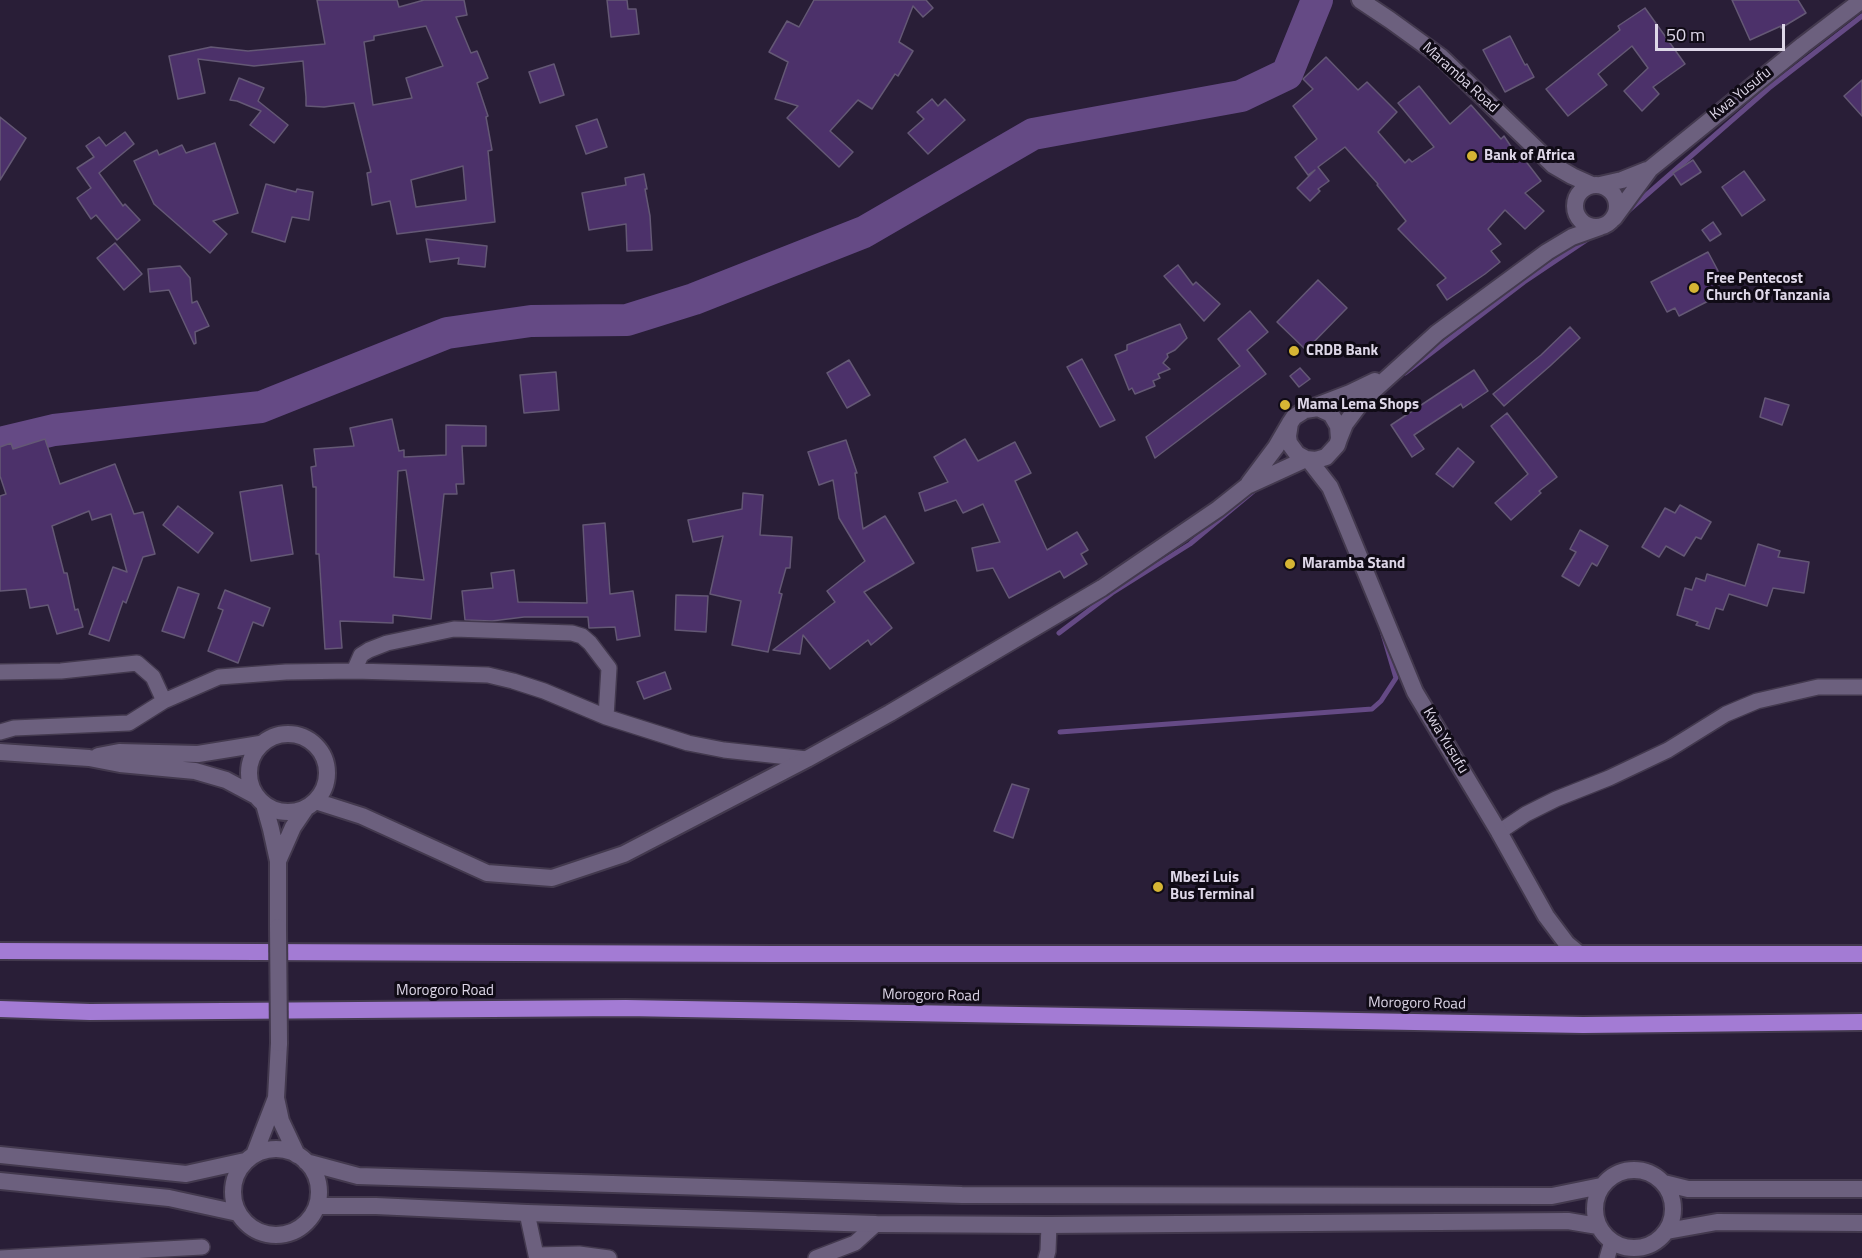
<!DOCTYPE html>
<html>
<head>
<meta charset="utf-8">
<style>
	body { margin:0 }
	#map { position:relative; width:1862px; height:1258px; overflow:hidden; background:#291e37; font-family:"Titillium Web",sans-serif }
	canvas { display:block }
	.scale { position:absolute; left:1655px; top:24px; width:130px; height:27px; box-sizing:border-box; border:3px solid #ded7e8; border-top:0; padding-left:8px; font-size:18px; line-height:21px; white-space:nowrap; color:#ded7e8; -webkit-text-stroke:4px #100b16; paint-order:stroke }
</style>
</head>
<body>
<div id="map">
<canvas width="1862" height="1258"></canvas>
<div class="scale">50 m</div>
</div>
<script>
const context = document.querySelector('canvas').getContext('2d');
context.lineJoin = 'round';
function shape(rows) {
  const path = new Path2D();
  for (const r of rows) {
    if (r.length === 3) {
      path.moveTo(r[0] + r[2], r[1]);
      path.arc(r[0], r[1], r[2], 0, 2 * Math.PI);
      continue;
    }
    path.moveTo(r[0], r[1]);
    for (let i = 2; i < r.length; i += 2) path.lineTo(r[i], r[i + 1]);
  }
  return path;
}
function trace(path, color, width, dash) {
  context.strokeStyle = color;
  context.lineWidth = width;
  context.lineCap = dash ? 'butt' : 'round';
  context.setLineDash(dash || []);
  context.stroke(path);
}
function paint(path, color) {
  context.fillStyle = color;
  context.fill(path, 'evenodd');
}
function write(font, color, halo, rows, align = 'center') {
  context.font = font + ' "Titillium Web",sans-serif';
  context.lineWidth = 6;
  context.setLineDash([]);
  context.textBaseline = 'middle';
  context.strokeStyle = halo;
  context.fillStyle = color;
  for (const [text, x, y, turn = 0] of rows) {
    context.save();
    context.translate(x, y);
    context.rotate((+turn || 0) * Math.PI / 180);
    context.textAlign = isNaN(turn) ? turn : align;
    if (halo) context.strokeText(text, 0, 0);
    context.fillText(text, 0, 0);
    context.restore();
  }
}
trace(shape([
	[1628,211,1769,88,1862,16],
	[1405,373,1524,282,1591,237],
	[1059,633,1112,593,1190,544,1256,489],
	[1060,732,1372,709,1381,701,1396,678,1383,634]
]), '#654a85', 5);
trace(shape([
	[0,443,54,430,261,407,447,333,531,321,627,320,694,299,864,232,1033,134,1241,96,1287,74,1317,0]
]), '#654a85', 32);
const building = shape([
	[317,0,397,0,399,7,424,0,464,0,467,15,456,17,471,53,477,51,488,78,477,83,488,116,486,117,492,150,488,151,495,222,397,234,390,201,372,205,367,173,371,172,354,103,324,107,306,106,306,97,303,61,254,66,198,59,205,93,178,99,169,56,211,47,248,51,325,44,317,0],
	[426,26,443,66,406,78,412,98,373,105,364,42,374,40,374,36,426,26],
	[463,166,466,200,416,207,411,180,463,166],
	[607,0,627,0,628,9,636,9,639,34,611,37,607,0],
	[814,0,926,0,933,8,923,17,913,6,899,42,913,51,898,76,895,74,872,109,858,100,830,131,853,152,839,167,787,118,798,106,775,99,788,62,769,52,787,21,799,27,814,0],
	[1732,0,1798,0,1806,13,1781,28,1781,26,1750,40,1732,0],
	[1645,8,1685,64,1653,87,1659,94,1642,111,1624,91,1648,68,1632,46,1598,74,1607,85,1568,116,1546,89,1620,30,1618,26,1645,8],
	[1510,36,1525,65,1527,64,1534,77,1505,92,1483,50,1510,36],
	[1326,57,1358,90,1367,82,1397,112,1378,132,1405,163,1409,159,1412,162,1434,147,1398,103,1419,86,1450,124,1471,105,1501,139,1504,136,1518,157,1521,155,1541,181,1525,193,1544,211,1525,229,1505,210,1488,229,1501,244,1491,251,1500,262,1485,274,1447,300,1437,285,1446,278,1398,229,1406,221,1377,185,1378,184,1345,147,1318,167,1329,181,1318,189,1320,191,1310,201,1297,188,1315,170,1308,175,1295,157,1317,139,1293,106,1313,89,1303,79,1326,57],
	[554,64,564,95,540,103,529,72,554,64],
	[239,78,264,88,258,101,288,125,274,143,250,125,261,111,237,101,230,100,239,78],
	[1862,80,1862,116,1844,96,1862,80],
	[932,99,938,106,945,99,965,120,928,154,908,133,924,119,917,112,932,99],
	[0,117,26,138,0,180,0,117],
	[597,119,607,147,586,154,576,126,597,119],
	[125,132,134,144,99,173,123,206,125,204,140,220,117,240,96,215,91,219,77,198,91,188,77,168,94,157,86,146,99,137,106,146,125,132],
	[215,143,238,213,213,221,227,234,210,253,154,204,134,161,157,150,159,155,182,145,186,153,215,143],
	[1693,160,1701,172,1681,185,1673,173,1693,160],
	[1744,171,1765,200,1742,216,1722,187,1744,171],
	[644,174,647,189,645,189,650,216,652,250,627,251,626,224,589,230,582,193,626,185,625,178,644,174],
	[266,184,296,192,297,189,313,192,309,220,292,217,285,242,252,232,266,184],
	[1713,222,1721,234,1710,241,1702,230,1713,222],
	[426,239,487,246,485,267,458,264,459,258,430,262,426,239],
	[115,243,142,274,124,290,97,258,115,243],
	[1708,252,1724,282,1711,289,1716,297,1679,316,1675,308,1667,312,1651,282,1708,252],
	[1178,265,1193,285,1196,282,1220,304,1204,321,1164,276,1178,265],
	[180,266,190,278,192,303,197,301,209,326,195,332,196,343,194,344,169,290,150,292,148,269,180,266],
	[1318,280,1347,308,1306,350,1277,322,1318,280],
	[1250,311,1268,332,1247,350,1266,374,1155,458,1146,437,1240,366,1218,339,1250,311],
	[1180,324,1187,338,1175,350,1167,354,1168,357,1163,363,1170,369,1158,374,1160,378,1153,381,1155,386,1135,394,1132,388,1129,390,1115,355,1127,350,1127,345,1180,324],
	[1570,327,1580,338,1550,366,1504,406,1493,394,1541,355,1570,327],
	[1082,359,1115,420,1100,427,1067,367,1082,359],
	[849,360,870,395,847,408,827,373,849,360],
	[1300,368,1310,379,1299,387,1290,376,1300,368],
	[1474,370,1488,391,1463,408,1461,404,1414,435,1424,449,1412,457,1391,425,1474,370],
	[556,372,559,410,524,413,520,375,556,372],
	[1765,398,1789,405,1782,425,1760,417,1765,398],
	[1507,413,1557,477,1539,491,1541,493,1511,520,1495,503,1528,474,1491,426,1507,413],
	[392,419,399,451,404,450,404,457,446,455,446,425,486,426,486,446,462,446,464,484,456,484,457,494,444,494,431,619,393,615,393,623,340,621,342,648,325,649,319,554,316,554,316,487,313,487,311,467,316,466,314,449,354,446,350,428,392,419],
	[406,470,424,580,394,577,398,471,406,470],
	[45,439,60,484,115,464,134,514,143,512,155,554,143,557,126,603,123,601,109,641,89,634,113,567,127,572,111,514,92,520,89,511,52,526,64,573,67,573,75,610,78,609,83,627,57,634,48,605,30,608,26,589,0,591,0,496,6,494,0,476,0,447,11,443,13,449,45,439],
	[965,439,978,461,1015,442,1031,473,1015,481,1047,550,1077,532,1088,550,1081,554,1087,564,1064,578,1060,571,1009,598,993,568,977,571,972,548,1000,542,983,504,963,513,956,500,925,511,919,493,948,482,934,457,965,439],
	[846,440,857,473,855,473,863,529,885,516,914,563,864,592,892,628,871,645,868,640,830,669,803,635,800,654,773,650,835,602,827,591,865,561,839,518,833,480,819,485,808,452,846,440],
	[1458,448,1474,462,1453,487,1436,474,1458,448],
	[282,485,293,554,251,561,240,492,282,485],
	[743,493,763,495,760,535,792,537,790,568,786,568,779,593,782,594,768,652,732,645,741,601,710,594,723,536,693,542,688,520,742,509,743,493],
	[1680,505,1711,522,1701,539,1696,537,1684,556,1666,546,1659,557,1642,547,1665,508,1675,513,1680,505],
	[178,506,213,533,198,553,163,525,178,506],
	[605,523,610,594,633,591,640,636,617,640,615,627,589,628,588,617,524,617,492,621,465,620,462,591,493,588,491,573,514,570,518,602,587,603,583,525,605,523],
	[1580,530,1608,546,1597,566,1592,563,1579,586,1562,576,1576,552,1570,549,1580,530],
	[1758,544,1780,551,1778,557,1809,562,1804,593,1773,588,1767,606,1729,594,1723,610,1716,608,1709,629,1696,625,1698,622,1677,615,1685,588,1692,590,1696,578,1705,581,1707,574,1745,586,1758,544],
	[178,587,199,594,184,638,162,631,178,587],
	[225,590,270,608,263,626,253,622,238,663,208,651,223,610,218,608,225,590],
	[676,595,708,596,706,632,675,630,676,595],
	[665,672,671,689,644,699,637,682,665,672],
	[1012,784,1029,789,1013,838,994,831,1012,784]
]);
paint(building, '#4c316a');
trace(building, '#645875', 1.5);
const minor = shape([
	[354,671,361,655,369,650,387,643,454,629,572,633,582,636,590,643,609,668,606,717],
	[0,672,61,671,137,663,153,677,164,701],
	[0,732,14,728,129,723,164,701,219,677,286,672,354,671,427,673,488,675,513,681,544,691,606,717,688,743,724,750,807,759],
	[1499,832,1526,814,1556,799,1609,778,1668,750,1726,714,1757,701,1818,687,1862,687],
	[527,1213,536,1255,579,1254,609,1258],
	[0,1258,202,1247],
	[816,1258,855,1243,876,1224],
	[1046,1258,1048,1251,1049,1225],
	[1607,1258,1612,1241]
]);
const tertiary = shape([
	[1360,0,1390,20,1441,57,1553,165,1572,176,1592,185],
	[1596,206,21],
	[1600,185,1622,180,1647,170],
	[1614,218,1650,169,1803,45,1862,0],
	[1311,408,1350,393,1375,381],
	[1339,439,1345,424,1363,400,1437,333,1547,252,1572,237,1600,227],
	[1309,460,1330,487,1340,510,1415,692,1499,832,1546,916,1567,944,1579,954],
	[1249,483,1276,447,1290,423,1294,417,1305,410,1318,408,1331,414,1338,426,1339,439,1337,445,1326,457,1316,460,1306,459,1297,454,1289,443,1288,436,1290,423],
	[288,773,39],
	[0,752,89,758,120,764,195,771,226,780,256,796],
	[98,756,119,752,198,754,260,744],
	[315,801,362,816,487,873,552,878,624,854,807,759,890,713,1102,588,1218,509,1247,486,1306,459],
	[264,804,271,829,278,861,278,927],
	[278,861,293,827,306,808],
	[279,1043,276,1098,281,1121,297,1155],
	[276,1192,43],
	[0,1155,186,1174,245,1161],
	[254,1155,276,1098],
	[306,1162,358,1176,962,1195,1552,1196,1601,1186],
	[1634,1209,39],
	[0,1181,169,1198,238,1213],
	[1664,1183,1688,1189,1862,1189],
	[317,1206,376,1206,527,1213,876,1224,1049,1225,1568,1221,1598,1226],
	[1667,1231,1717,1222,1862,1223]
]);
const trunk = shape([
	[0,951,771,954,1862,954],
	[0,1009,90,1012,626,1008,1583,1025,1862,1022]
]);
trace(minor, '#43394e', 18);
trace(tertiary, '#43394e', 20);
trace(trunk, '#43394e', 20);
trace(minor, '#6c607e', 15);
trace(tertiary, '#6c607e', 16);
trace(trunk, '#a37bd4', 16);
const tertiaryBridge = shape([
	[278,927,279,1043]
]);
trace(tertiaryBridge, '#43394e', 20, []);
trace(tertiaryBridge, '#6c607e', 16);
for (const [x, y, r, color] of [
	[1472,156,6,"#d6b534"],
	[1694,288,6,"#d6b534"],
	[1294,351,6,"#d6b534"],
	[1285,405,6,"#d6b534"],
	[1290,564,6,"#d6b534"],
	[1158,887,6,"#d6b534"]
]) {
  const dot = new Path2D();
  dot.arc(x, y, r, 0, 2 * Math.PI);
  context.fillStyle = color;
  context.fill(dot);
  trace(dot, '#100b16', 2);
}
write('15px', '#ded7e8', '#100b16', [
	["Maramba Road",1460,78,42],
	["Kwa Yusufu",1741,94,-39],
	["Kwa Yusufu",1445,741,59],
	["Morogoro Road",445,991],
	["Morogoro Road",931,996,1],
	["Morogoro Road",1417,1004,1]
]);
write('bold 15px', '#ded7e8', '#100b16', [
	["Bank of Africa",1484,156],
	["Free Pentecost",1706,279],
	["Church Of Tanzania",1706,296],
	["CRDB Bank",1306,351],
	["Mama Lema Shops",1297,405],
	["Maramba Stand",1302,564],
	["Mbezi Luis",1170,878],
	["Bus Terminal",1170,895]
], 'left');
</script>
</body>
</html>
